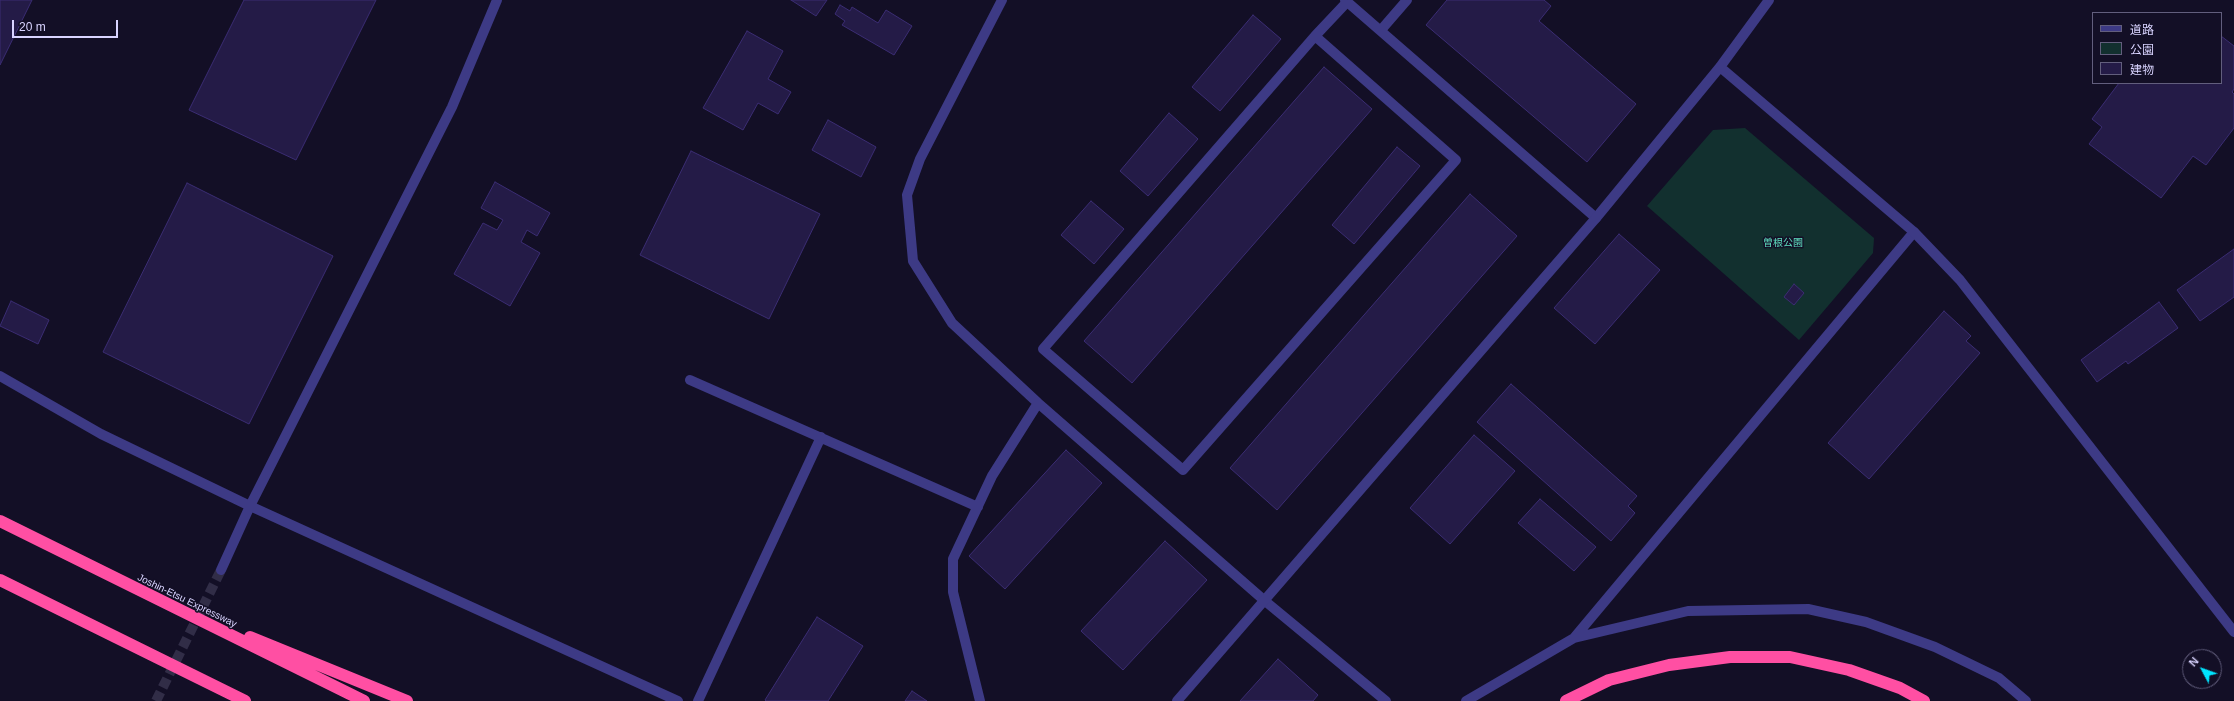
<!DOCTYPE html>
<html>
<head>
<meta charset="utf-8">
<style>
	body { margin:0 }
	#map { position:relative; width:2234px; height:701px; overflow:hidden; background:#130f26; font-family:Arial,"Noto Sans JP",sans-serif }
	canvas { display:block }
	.legend { position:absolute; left:2092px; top:12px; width:130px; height:72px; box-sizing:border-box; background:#130f26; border:1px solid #625e7d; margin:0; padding:5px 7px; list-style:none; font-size:12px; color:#d9d4ff }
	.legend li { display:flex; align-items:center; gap:8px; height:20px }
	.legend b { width:20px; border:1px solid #625e7d }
	.north { position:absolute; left:2182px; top:649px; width:40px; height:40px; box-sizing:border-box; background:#130f26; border:1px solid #625e7d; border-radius:50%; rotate:311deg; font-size:11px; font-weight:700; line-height:16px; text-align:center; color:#d9d4ff }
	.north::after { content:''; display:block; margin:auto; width:14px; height:18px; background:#00e5ff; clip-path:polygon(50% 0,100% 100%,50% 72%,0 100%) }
	.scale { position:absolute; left:12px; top:20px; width:106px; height:18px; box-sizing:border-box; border:2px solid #d9d4ff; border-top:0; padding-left:5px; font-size:12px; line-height:14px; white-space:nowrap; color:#d9d4ff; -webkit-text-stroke:3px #130f26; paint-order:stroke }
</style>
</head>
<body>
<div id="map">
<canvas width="2234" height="701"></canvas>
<ul class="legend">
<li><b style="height:5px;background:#3d3a85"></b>道路</li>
<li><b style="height:11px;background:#12302f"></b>公園</li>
<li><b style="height:11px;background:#241b47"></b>建物</li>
</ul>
<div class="north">N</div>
<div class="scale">20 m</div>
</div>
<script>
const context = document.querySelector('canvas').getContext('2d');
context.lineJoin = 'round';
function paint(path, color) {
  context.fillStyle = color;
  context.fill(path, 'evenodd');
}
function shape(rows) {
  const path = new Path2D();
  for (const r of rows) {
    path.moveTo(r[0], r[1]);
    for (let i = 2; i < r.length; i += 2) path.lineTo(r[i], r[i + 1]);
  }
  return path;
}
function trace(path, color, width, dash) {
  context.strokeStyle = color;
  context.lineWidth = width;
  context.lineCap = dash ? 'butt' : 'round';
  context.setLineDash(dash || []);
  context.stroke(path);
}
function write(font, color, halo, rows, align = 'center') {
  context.font = font + ' Arial,"Noto Sans JP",sans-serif';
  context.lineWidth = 3;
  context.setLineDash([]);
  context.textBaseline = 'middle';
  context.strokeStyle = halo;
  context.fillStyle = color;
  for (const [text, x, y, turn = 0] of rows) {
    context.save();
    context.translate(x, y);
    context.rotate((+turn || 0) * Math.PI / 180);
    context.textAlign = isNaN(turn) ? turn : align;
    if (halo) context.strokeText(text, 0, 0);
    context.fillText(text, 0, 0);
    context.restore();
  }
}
paint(shape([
	[1745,128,1874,238,1873,253,1799,340,1647,206,1713,130]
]), '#12302f');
const building = shape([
	[0,0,32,0,0,65,0,0],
	[244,0,376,0,296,160,189,110,244,0],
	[791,0,827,0,816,16,791,0],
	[1447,0,1544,0,1551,6,1539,21,1636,104,1587,162,1426,25,1447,0],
	[840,5,850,11,852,7,878,23,886,10,912,26,894,55,842,25,845,21,835,14,840,5],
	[1253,15,1281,39,1220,111,1192,87,1253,15],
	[747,31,783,51,768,79,791,92,778,114,758,103,743,130,703,108,747,31],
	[2221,36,2234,46,2234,89,2232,92,2234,94,2234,128,2206,165,2193,156,2161,198,2089,144,2102,127,2092,119,2119,83,2221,83,2221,36],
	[1324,67,1372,109,1132,383,1084,341,1324,67],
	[1169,113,1198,139,1148,196,1120,171,1169,113],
	[828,120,876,147,861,177,812,150,828,120],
	[1397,147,1420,166,1354,244,1332,225,1397,147],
	[691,151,820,214,769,319,640,255,691,151],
	[495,182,550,213,537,236,527,230,521,242,540,253,510,306,454,274,483,223,497,230,503,220,481,208,495,182],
	[187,183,333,256,249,424,103,352,187,183],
	[1470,194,1517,236,1277,510,1230,468,1470,194],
	[1091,201,1124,229,1094,264,1061,235,1091,201],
	[1619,234,1660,270,1595,344,1554,308,1619,234],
	[2234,249,2234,297,2200,321,2177,290,2234,249],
	[1794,284,1804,293,1794,305,1784,297,1794,284],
	[11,301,49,320,38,344,0,326,11,301],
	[2159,302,2178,328,2128,364,2126,361,2097,382,2081,360,2159,302],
	[1944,311,1971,336,1966,341,1980,353,1869,479,1828,443,1944,311],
	[1511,384,1637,496,1628,506,1635,513,1611,541,1477,422,1511,384],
	[1474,435,1515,471,1450,544,1410,508,1474,435],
	[1066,450,1102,483,1005,589,969,556,1066,450],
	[1540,499,1596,547,1574,571,1518,523,1540,499],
	[1165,541,1207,580,1123,670,1081,631,1165,541],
	[817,617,863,646,828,701,766,701,765,700,817,617],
	[1278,659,1318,695,1313,701,1240,701,1278,659],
	[912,691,927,701,905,701,912,691]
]);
paint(building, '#241b47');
trace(building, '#3b2d73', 1);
trace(shape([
	[156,701,221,570]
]), '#312d47', 10, [10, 5]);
trace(shape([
	[1315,36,1456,160,1183,470,1043,349,1315,36,1347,2]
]), '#3d3a85', 10);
trace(shape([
	[1002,0,920,159,907,195,913,261,952,323,1038,403,1265,601,1386,701],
	[1345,0,1596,218],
	[1381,30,1407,0],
	[690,380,978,507],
	[1574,638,1914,232],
	[698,701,821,437],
	[980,701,953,592,953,559,992,476,1038,403],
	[1466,701,1574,638,1688,611,1808,609,1866,622,1935,647,1999,678,2026,701]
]), '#3d3a85', 10);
trace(shape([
	[1720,67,1914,232,1960,280,2234,632],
	[0,376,101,434,250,506,678,701],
	[221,570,250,506,452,107,497,0],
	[1177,701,1596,218,1720,67,1769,0]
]), '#3d3a85', 10);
trace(shape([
	[0,521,364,701],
	[0,580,245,701],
	[250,637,407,701],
	[1566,701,1609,680,1669,665,1730,657,1790,657,1849,670,1900,688,1924,701]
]), '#ff4fa3', 12);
write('10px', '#5fe0c0', '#130f26', [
	["曽根公園",1783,243]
]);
write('10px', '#d9d4ff', '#130f26', [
	["Joshin-Etsu Expressway",187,601,26]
]);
</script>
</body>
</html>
